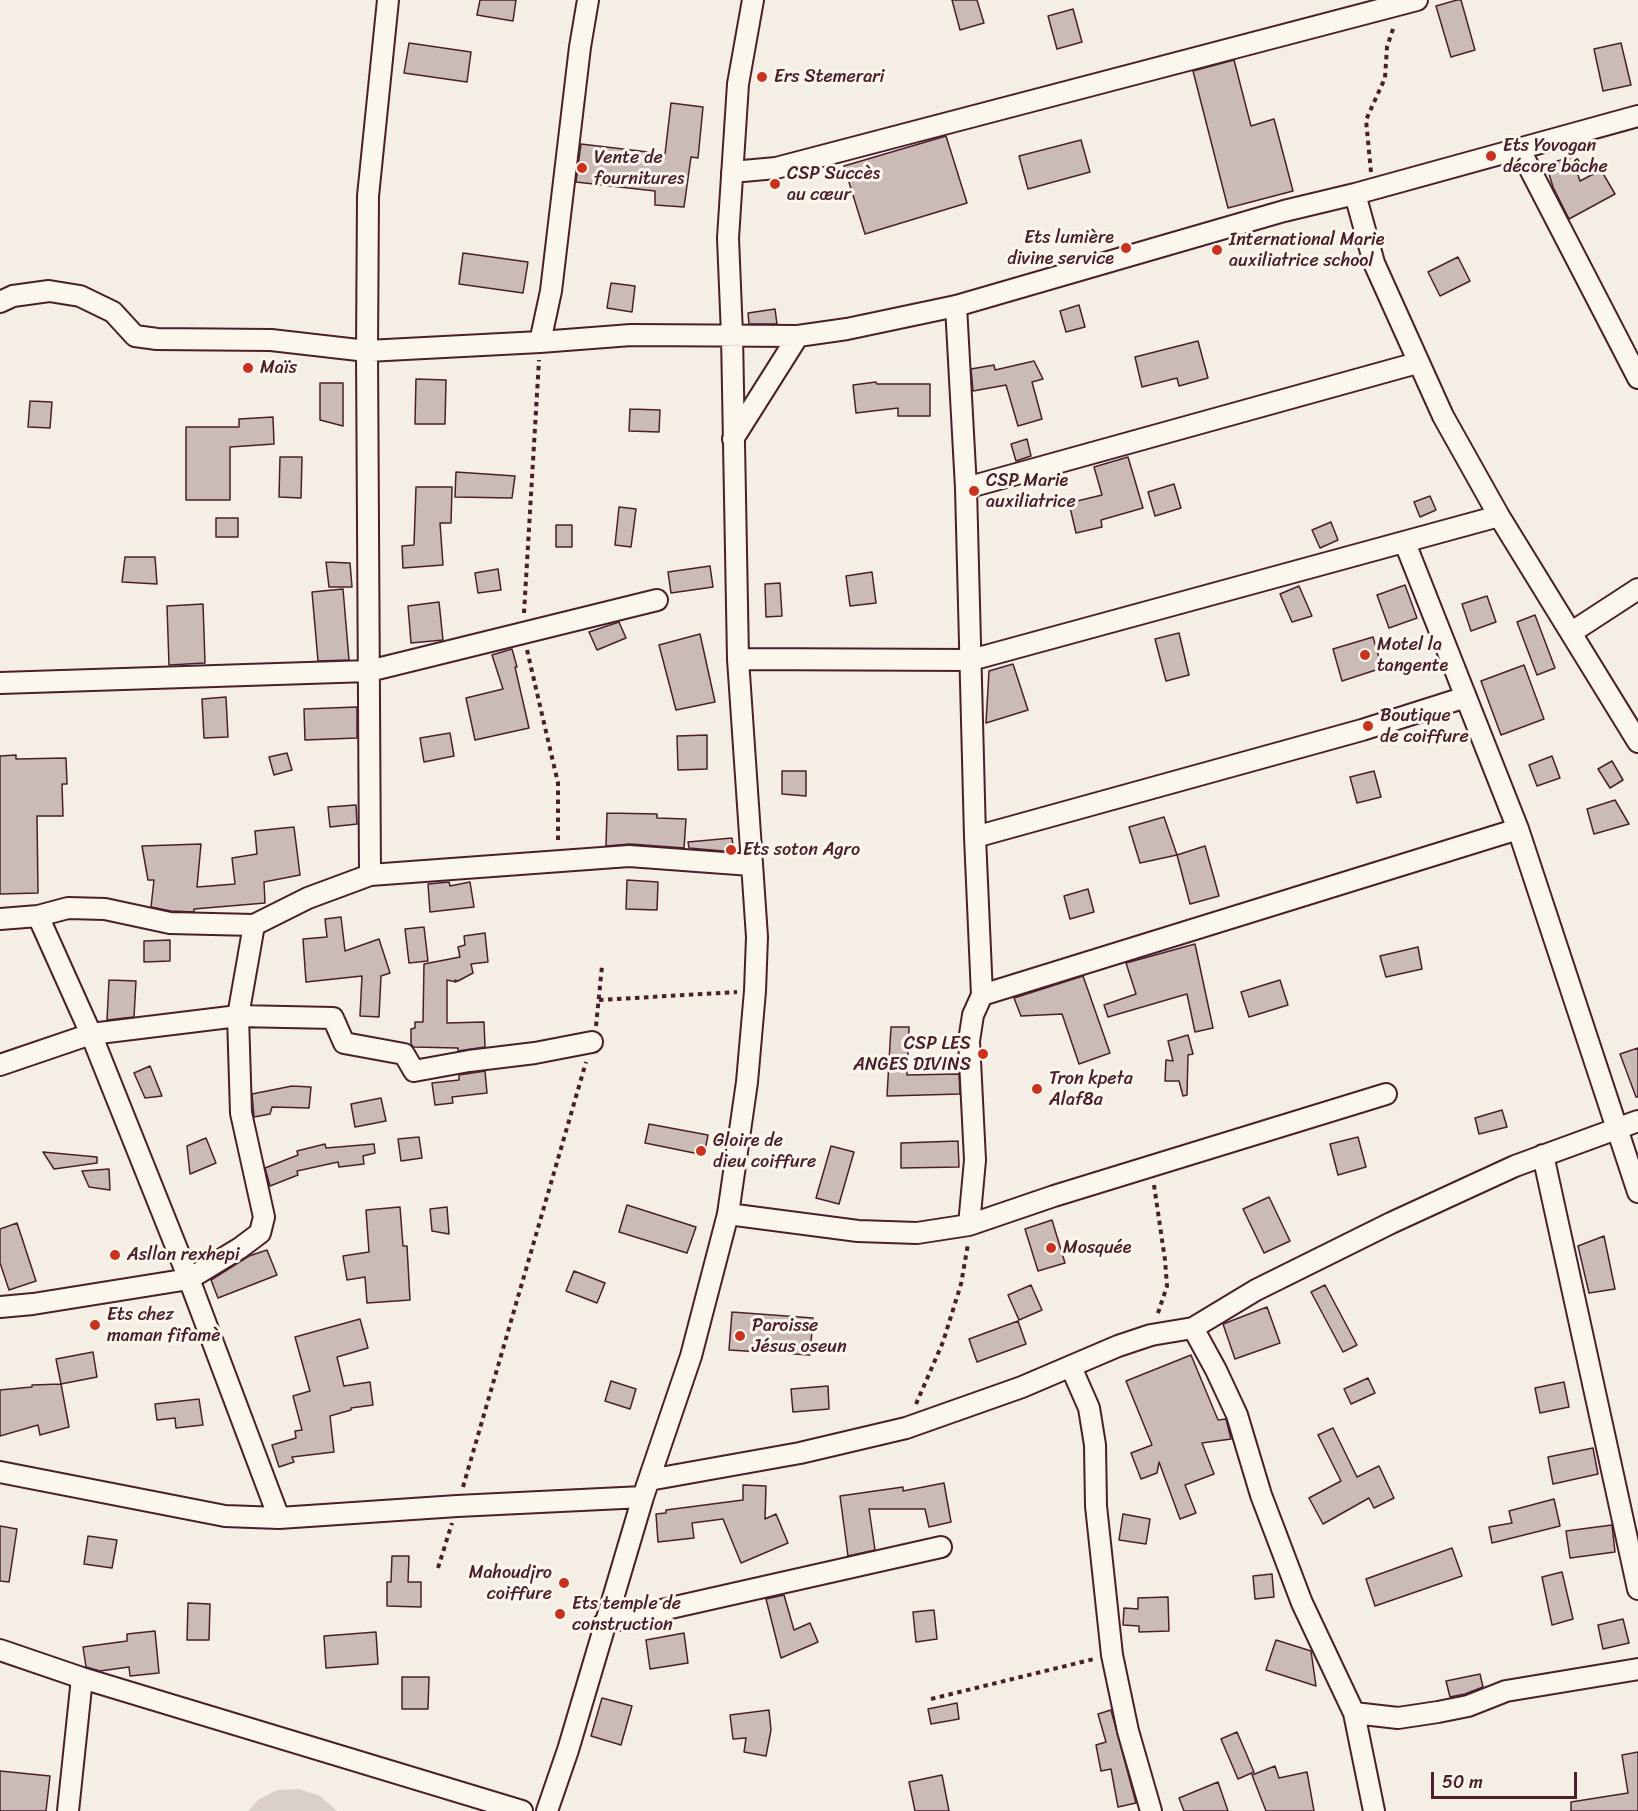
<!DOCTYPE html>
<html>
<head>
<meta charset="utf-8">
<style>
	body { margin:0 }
	#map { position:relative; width:1638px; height:1811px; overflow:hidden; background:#f4eee4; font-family:Sriracha,sans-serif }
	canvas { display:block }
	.scale { position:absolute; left:1431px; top:1772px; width:146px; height:27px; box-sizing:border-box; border:3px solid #4a1f2b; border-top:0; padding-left:8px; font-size:18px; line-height:21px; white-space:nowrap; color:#4a1f2b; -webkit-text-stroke:4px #fbf7ec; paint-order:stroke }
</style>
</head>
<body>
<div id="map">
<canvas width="1638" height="1811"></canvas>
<div class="scale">50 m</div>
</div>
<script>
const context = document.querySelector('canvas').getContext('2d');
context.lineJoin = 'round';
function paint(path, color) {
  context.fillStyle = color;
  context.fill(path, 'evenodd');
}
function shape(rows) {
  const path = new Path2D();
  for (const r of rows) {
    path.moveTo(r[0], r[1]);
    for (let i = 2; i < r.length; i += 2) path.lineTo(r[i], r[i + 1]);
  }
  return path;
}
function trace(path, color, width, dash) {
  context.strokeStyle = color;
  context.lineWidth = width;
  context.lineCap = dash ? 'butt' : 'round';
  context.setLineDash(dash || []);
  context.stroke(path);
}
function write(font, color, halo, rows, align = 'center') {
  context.font = font + ' Sriracha,sans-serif';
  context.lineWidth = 6;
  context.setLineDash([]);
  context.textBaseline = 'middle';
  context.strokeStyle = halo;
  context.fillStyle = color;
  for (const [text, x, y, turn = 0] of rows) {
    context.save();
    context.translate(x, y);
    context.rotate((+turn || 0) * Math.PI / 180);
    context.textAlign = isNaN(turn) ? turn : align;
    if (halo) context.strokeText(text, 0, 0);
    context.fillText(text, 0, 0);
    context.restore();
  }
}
paint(shape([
	[299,1789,320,1796,337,1811,248,1811,258,1800,277,1790]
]), '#dbd0c9');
const building = shape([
	[480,0,516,0,513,21,477,15,480,0],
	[952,0,977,0,984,23,960,30,952,0],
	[1457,0,1461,0,1475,50,1451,57,1436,6,1457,0],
	[1073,9,1082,42,1057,49,1048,16,1073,9],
	[409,43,471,52,467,82,404,73,409,43],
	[1621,43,1631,85,1603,91,1594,49,1621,43],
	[1234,60,1251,126,1274,119,1293,191,1228,208,1193,71,1234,60],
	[671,103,703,107,698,158,691,157,684,207,655,205,655,191,576,182,581,144,665,154,671,103],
	[946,136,967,203,865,234,844,166,946,136],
	[1081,140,1090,172,1028,189,1019,156,1081,140],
	[1572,157,1580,181,1601,170,1615,194,1569,219,1553,187,1546,164,1572,157],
	[463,253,528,262,523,293,459,284,463,253],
	[1458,257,1470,281,1440,296,1428,272,1458,257],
	[611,283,635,286,632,312,607,308,611,283],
	[1079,305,1085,327,1066,332,1060,311,1079,305],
	[775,309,777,324,749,324,748,313,775,309],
	[1198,341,1208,378,1179,386,1177,378,1142,387,1135,357,1198,341],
	[1034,361,1043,379,1032,382,1042,419,1018,426,1006,385,973,391,971,369,994,365,995,370,1034,361],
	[416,379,446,380,445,424,415,424,416,379],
	[876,382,877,384,930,384,930,416,898,416,898,408,856,413,853,385,876,382],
	[320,383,343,383,343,426,320,420,320,383],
	[30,401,52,402,50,428,28,427,30,401],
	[630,409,660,410,659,432,629,431,630,409],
	[273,417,274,444,230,447,230,500,186,500,186,427,239,427,239,419,273,417],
	[1027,439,1031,456,1016,461,1011,444,1027,439],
	[280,457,302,457,301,498,279,497,280,457],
	[1128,457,1143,508,1101,520,1102,527,1076,533,1069,503,1102,495,1094,467,1128,457],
	[456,472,515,476,512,498,455,497,456,472],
	[1174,484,1181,508,1155,516,1148,492,1174,484],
	[416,487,452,487,451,523,440,523,443,565,403,568,402,546,414,545,416,487],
	[1430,496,1436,510,1420,517,1414,502,1430,496],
	[619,507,636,509,631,547,615,545,619,507],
	[216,518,238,518,238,537,216,537,216,518],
	[1331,522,1338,540,1320,548,1312,530,1331,522],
	[556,525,572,525,572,547,556,547,556,525],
	[125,557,155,557,157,584,122,582,125,557],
	[326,562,350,563,352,587,329,587,326,562],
	[710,566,713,587,671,593,668,572,710,566],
	[498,569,501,590,478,593,475,573,498,569],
	[872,572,876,603,850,606,846,576,872,572],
	[780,583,782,616,766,617,765,584,780,583],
	[1405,585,1417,618,1389,628,1377,595,1405,585],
	[1299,586,1312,616,1292,622,1280,594,1299,586],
	[343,589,349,660,318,661,312,592,343,589],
	[1487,596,1496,622,1471,631,1462,604,1487,596],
	[439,602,443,640,411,643,408,606,439,602],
	[203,604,205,663,169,665,167,606,203,604],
	[1535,615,1555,668,1537,675,1517,622,1535,615],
	[619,622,626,638,597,650,589,632,619,622],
	[1179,633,1189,675,1166,681,1155,639,1179,633],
	[700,634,715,702,676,710,659,645,700,634],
	[1373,637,1382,668,1342,681,1333,649,1373,637],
	[512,649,517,667,515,667,529,728,475,740,466,698,503,689,492,655,512,649],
	[1013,664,1028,710,986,723,989,671,1013,664],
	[1524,665,1544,719,1501,735,1481,681,1524,665],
	[226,697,228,737,204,738,202,699,226,697],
	[357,707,357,738,305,740,304,709,357,707],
	[450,733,454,756,424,762,420,738,450,733],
	[707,735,707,769,678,770,677,736,707,735],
	[287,753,292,770,274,775,269,757,287,753],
	[16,755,16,759,66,758,67,784,62,784,63,816,37,816,38,893,0,894,0,756,16,755],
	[1552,756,1560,778,1537,786,1529,765,1552,756],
	[1612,761,1623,780,1610,788,1598,769,1612,761],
	[782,771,806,771,806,796,782,794,782,771],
	[1374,771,1381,797,1357,803,1350,777,1374,771],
	[1615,800,1629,824,1594,834,1587,809,1615,800],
	[356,805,357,824,330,827,328,807,356,805],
	[607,813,657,814,657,818,686,819,684,848,630,844,606,846,607,813],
	[1164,817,1177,855,1140,863,1129,827,1164,817],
	[294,827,300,875,264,882,265,903,194,909,194,912,171,911,151,907,154,880,148,880,142,846,201,844,197,887,235,884,232,858,257,854,255,831,294,827],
	[732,838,734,852,689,848,688,842,732,838],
	[1205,846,1219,896,1190,904,1177,855,1205,846],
	[627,880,658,882,657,910,626,909,627,880],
	[449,882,450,886,470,882,474,907,430,912,428,884,449,882],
	[1088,889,1094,912,1070,919,1064,896,1088,889],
	[341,917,345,951,379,939,390,973,381,976,379,1017,360,1016,362,976,306,982,303,939,327,937,325,919,341,917],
	[424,927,428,961,409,963,405,929,424,927],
	[485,933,488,962,471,964,473,973,458,981,455,980,456,982,447,980,447,1023,484,1022,485,1047,458,1051,458,1048,413,1047,411,1044,411,1029,415,1028,415,1022,423,1022,424,964,460,957,458,947,465,945,464,936,485,933],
	[170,940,170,961,144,962,144,941,170,940],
	[1195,944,1213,1028,1195,1032,1187,994,1108,1017,1104,1005,1136,994,1126,963,1195,944],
	[1418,947,1422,969,1386,977,1380,956,1418,947],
	[1083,976,1110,1053,1079,1064,1062,1014,1021,1016,1014,998,1083,976],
	[109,980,136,981,134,1017,107,1020,109,980],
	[1280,980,1288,1005,1249,1017,1241,992,1280,980],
	[891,1027,909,1027,907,1075,959,1074,960,1094,887,1096,891,1027],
	[1188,1035,1193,1054,1188,1055,1187,1095,1183,1096,1179,1081,1165,1081,1166,1060,1173,1061,1168,1041,1188,1035],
	[1638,1048,1638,1097,1636,1097,1620,1054,1638,1048],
	[150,1066,162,1096,145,1098,134,1073,150,1066],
	[485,1071,487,1093,452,1097,453,1103,435,1105,432,1083,459,1080,459,1075,485,1071],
	[292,1086,311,1087,309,1108,272,1107,270,1114,254,1117,252,1094,292,1086],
	[381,1098,386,1121,355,1127,351,1104,381,1098],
	[1502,1110,1507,1127,1479,1134,1475,1118,1502,1110],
	[649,1124,708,1135,704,1155,645,1143,649,1124],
	[419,1137,422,1158,401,1161,398,1139,419,1137],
	[1358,1137,1366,1167,1338,1175,1330,1144,1358,1137],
	[206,1138,216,1163,190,1174,187,1146,206,1138],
	[958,1141,959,1167,901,1168,901,1143,958,1141],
	[325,1144,326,1148,374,1144,375,1153,363,1156,364,1164,339,1167,338,1162,297,1171,298,1175,270,1186,265,1168,298,1155,297,1151,325,1144],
	[831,1146,854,1152,839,1204,816,1198,831,1146],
	[43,1152,97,1157,97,1163,54,1169,43,1152],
	[109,1169,110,1190,89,1187,82,1171,109,1169],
	[1269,1197,1290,1241,1264,1253,1243,1209,1269,1197],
	[627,1205,696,1227,687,1253,619,1232,627,1205],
	[400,1207,403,1246,407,1246,410,1300,367,1303,365,1277,347,1280,343,1256,369,1252,366,1210,400,1207],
	[447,1207,449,1234,432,1231,430,1209,447,1207],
	[1052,1220,1065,1263,1038,1271,1025,1229,1052,1220],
	[17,1223,36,1281,9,1290,0,1263,0,1229,17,1223],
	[1604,1236,1615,1289,1589,1293,1578,1246,1604,1236],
	[267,1250,277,1275,218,1298,211,1280,249,1256,267,1250],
	[574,1271,605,1283,597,1303,566,1291,574,1271],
	[1031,1285,1042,1310,1019,1320,1008,1295,1031,1285],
	[1325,1285,1357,1345,1343,1352,1311,1292,1325,1285],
	[1267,1307,1280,1343,1235,1359,1223,1324,1267,1307],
	[732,1312,813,1318,810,1355,729,1350,732,1312],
	[360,1319,368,1348,337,1357,344,1386,370,1382,373,1405,351,1408,351,1410,330,1416,334,1452,292,1457,294,1462,279,1467,272,1445,296,1438,295,1431,302,1430,293,1396,310,1391,295,1337,360,1319],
	[1018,1321,1026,1344,977,1362,969,1339,1018,1321],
	[93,1352,97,1377,61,1384,56,1359,93,1352],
	[1191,1355,1218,1420,1226,1419,1231,1439,1202,1443,1214,1474,1185,1485,1196,1513,1180,1519,1159,1462,1157,1473,1141,1479,1131,1453,1152,1445,1126,1381,1191,1355],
	[1368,1378,1375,1393,1351,1404,1344,1389,1368,1378],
	[611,1381,636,1389,630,1409,605,1401,611,1381],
	[1564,1382,1569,1407,1540,1413,1535,1388,1564,1382],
	[61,1384,69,1427,40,1435,38,1425,0,1436,0,1390,32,1387,32,1385,61,1384],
	[828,1386,829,1409,793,1412,791,1389,828,1386],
	[199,1399,203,1425,176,1428,175,1418,157,1420,155,1404,199,1399],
	[1333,1428,1357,1477,1379,1466,1394,1498,1374,1508,1369,1498,1323,1524,1309,1498,1341,1481,1318,1435,1333,1428],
	[1593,1448,1598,1474,1553,1484,1548,1457,1593,1448],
	[944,1483,951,1522,929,1527,925,1509,869,1509,875,1550,848,1556,840,1496,903,1487,903,1491,944,1483],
	[743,1485,766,1486,765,1519,776,1514,788,1543,741,1563,723,1519,692,1523,694,1538,658,1542,656,1514,666,1513,666,1510,743,1500,743,1485],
	[1554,1499,1560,1526,1492,1543,1489,1527,1512,1523,1509,1511,1554,1499],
	[1123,1514,1150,1519,1146,1544,1119,1540,1123,1514],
	[1612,1525,1615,1552,1570,1558,1566,1531,1612,1525],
	[0,1526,17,1529,9,1582,0,1581,0,1526],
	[88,1536,117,1540,112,1568,84,1564,88,1536],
	[1452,1548,1462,1576,1375,1606,1366,1579,1452,1548],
	[392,1556,409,1556,408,1582,421,1582,421,1607,387,1606,387,1582,391,1582,392,1556],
	[1562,1572,1573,1619,1552,1625,1542,1577,1562,1572],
	[1272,1574,1274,1597,1255,1599,1253,1576,1272,1574],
	[784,1595,794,1630,810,1623,818,1642,781,1658,766,1599,784,1595],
	[1168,1597,1169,1631,1139,1632,1139,1626,1123,1625,1124,1608,1138,1609,1138,1598,1168,1597],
	[188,1603,210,1604,209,1640,187,1640,188,1603],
	[934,1610,937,1639,916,1642,913,1612,934,1610],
	[1623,1619,1629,1643,1603,1649,1598,1625,1623,1619],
	[155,1631,159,1673,130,1676,129,1667,100,1671,86,1667,83,1647,127,1641,127,1634,155,1631],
	[376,1632,378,1664,326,1668,324,1636,376,1632],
	[684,1633,688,1663,650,1669,646,1640,684,1633],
	[1276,1640,1311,1651,1316,1686,1266,1670,1276,1640],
	[1480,1674,1483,1687,1465,1694,1450,1697,1446,1681,1480,1674],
	[402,1677,429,1677,428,1709,402,1709,402,1677],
	[602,1698,632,1706,621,1745,591,1736,602,1698],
	[957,1703,959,1719,931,1724,928,1709,957,1703],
	[769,1710,771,1730,766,1756,744,1752,746,1738,733,1739,730,1715,769,1710],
	[1111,1710,1136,1803,1118,1807,1111,1769,1101,1771,1096,1745,1106,1742,1098,1714,1111,1710],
	[1237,1732,1254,1772,1238,1779,1221,1739,1237,1732],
	[1638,1752,1638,1811,1571,1811,1571,1802,1628,1793,1622,1755,1638,1752],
	[1275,1766,1279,1778,1307,1772,1314,1811,1266,1811,1252,1775,1275,1766],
	[0,1771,50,1776,46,1811,0,1811,0,1771],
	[942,1775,949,1811,915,1811,909,1782,942,1775],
	[1218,1782,1228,1811,1184,1811,1179,1798,1218,1782]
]);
paint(building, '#cabbb6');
trace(building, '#4a1f2b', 1.5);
const street = shape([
	[1519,148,1638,378],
	[732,172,776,168,1417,0],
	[1355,194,1374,263,1443,416,1499,516,1638,742],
	[0,302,13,296,49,291,80,296,113,312,135,336,157,339,271,340,367,351,540,342,631,335,798,336,847,329,956,306,1284,211,1355,194,1638,116],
	[956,306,966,488,975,837,982,995,973,1015,969,1041,975,1160,969,1225],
	[540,342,551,291,580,47,588,0],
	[733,439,798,336],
	[966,488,1417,363],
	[1405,543,1518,829,1638,1192],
	[1572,632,1638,589],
	[738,659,971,660,1499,516],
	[0,683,369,671,657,600],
	[975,837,1362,730,1466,697],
	[370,875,367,351,368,196,388,0],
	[38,916,91,1034,189,1279,279,1518],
	[0,919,38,916,68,908,105,909,170,923,254,925,308,898,370,875,629,856,751,865],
	[982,995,1518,829],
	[0,1065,91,1034,238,1016,333,1018,344,1043,404,1054,414,1071,469,1061,535,1053,592,1042],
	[1543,1155,1638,1589],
	[728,1214,858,1231,917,1233,969,1225,1054,1196,1386,1094],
	[0,1307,33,1304,189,1279,240,1248,260,1233,264,1217,241,1113,238,1016,254,925],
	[1193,1328,1216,1370,1237,1415,1261,1495,1302,1603,1354,1713,1398,1718,1438,1712,1468,1706,1506,1691,1638,1669],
	[1071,1367,1089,1408,1095,1445,1096,1506,1112,1655,1128,1731,1151,1811],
	[0,1472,225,1516,279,1518,457,1506,643,1497],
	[649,1480,800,1453,906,1428,1022,1387,1118,1346,1151,1335,1193,1328,1256,1290,1391,1223,1515,1166,1638,1121],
	[604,1623,941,1547],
	[0,1650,82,1678,522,1811],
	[1354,1713,1374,1811],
	[68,1811,82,1678],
	[547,1811,568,1750,643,1497,691,1356,728,1214,747,1082,755,991,757,937,738,659,732,335,728,238,738,84,753,0]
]);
trace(street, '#4a1f2b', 24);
trace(shape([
	[1371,172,1366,120,1385,78,1387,47,1394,26],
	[524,613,539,360],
	[527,650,558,783,558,843],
	[599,1000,737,992],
	[596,1026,602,966],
	[1154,1185,1165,1260,1167,1286,1157,1316],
	[916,1404,943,1342,961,1284,968,1244],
	[463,1487,586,1062],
	[438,1568,452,1523],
	[931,1699,1094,1659]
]), '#4a1f2b', 4, [4.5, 4.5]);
trace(street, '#fbf7ec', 20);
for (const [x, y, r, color] of [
	[762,77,6,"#c8321e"],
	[1491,156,6,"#c8321e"],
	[582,168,6,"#c8321e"],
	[775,184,6,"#c8321e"],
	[1126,248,6,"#c8321e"],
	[1217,250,6,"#c8321e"],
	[248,368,6,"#c8321e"],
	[974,491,6,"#c8321e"],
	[1365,655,6,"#c8321e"],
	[1368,726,6,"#c8321e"],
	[731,850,6,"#c8321e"],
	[983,1054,6,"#c8321e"],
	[1037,1089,6,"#c8321e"],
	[701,1151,6,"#c8321e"],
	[1051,1248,6,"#c8321e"],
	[115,1255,6,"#c8321e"],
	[95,1325,6,"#c8321e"],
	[740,1336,6,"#c8321e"],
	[564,1583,6,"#c8321e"],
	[560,1614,6,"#c8321e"]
]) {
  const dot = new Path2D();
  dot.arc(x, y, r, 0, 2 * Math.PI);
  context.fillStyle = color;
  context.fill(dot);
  trace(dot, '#fbf7ec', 2);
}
write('18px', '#4a1f2b', '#fbf7ec', [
	["Ers Stemerari",774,77],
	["Ets Yovogan",1503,146],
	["décore bâche",1503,167],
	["Vente de",594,158],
	["fournitures",594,179],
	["CSP Succès",787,174],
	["au cœur",787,195],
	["Ets lumière",1114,238,"right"],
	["divine service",1114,259,"right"],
	["International Marie",1229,240],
	["auxiliatrice school",1229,261],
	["Maïs",260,368],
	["CSP Marie",986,481],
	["auxiliatrice",986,502],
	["Motel la",1377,645],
	["tangente",1377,666],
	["Boutique",1380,716],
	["de coiffure",1380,737],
	["Ets soton Agro",743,850],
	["CSP LES",971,1044,"right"],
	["ANGES DIVINS",971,1065,"right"],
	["Tron kpeta",1049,1079],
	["Alaf8a",1049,1100],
	["Gloire de",713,1141],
	["dieu coiffure",713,1162],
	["Mosquée",1063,1248],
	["Asllan rexhepi",127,1255],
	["Ets chez",107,1315],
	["maman fifamè",107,1336],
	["Paroisse",752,1326],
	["Jésus oseun",752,1347],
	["Mahoudjro",552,1573,"right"],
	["coiffure",552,1594,"right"],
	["Ets temple de",572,1604],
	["construction",572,1625]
], 'left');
</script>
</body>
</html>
